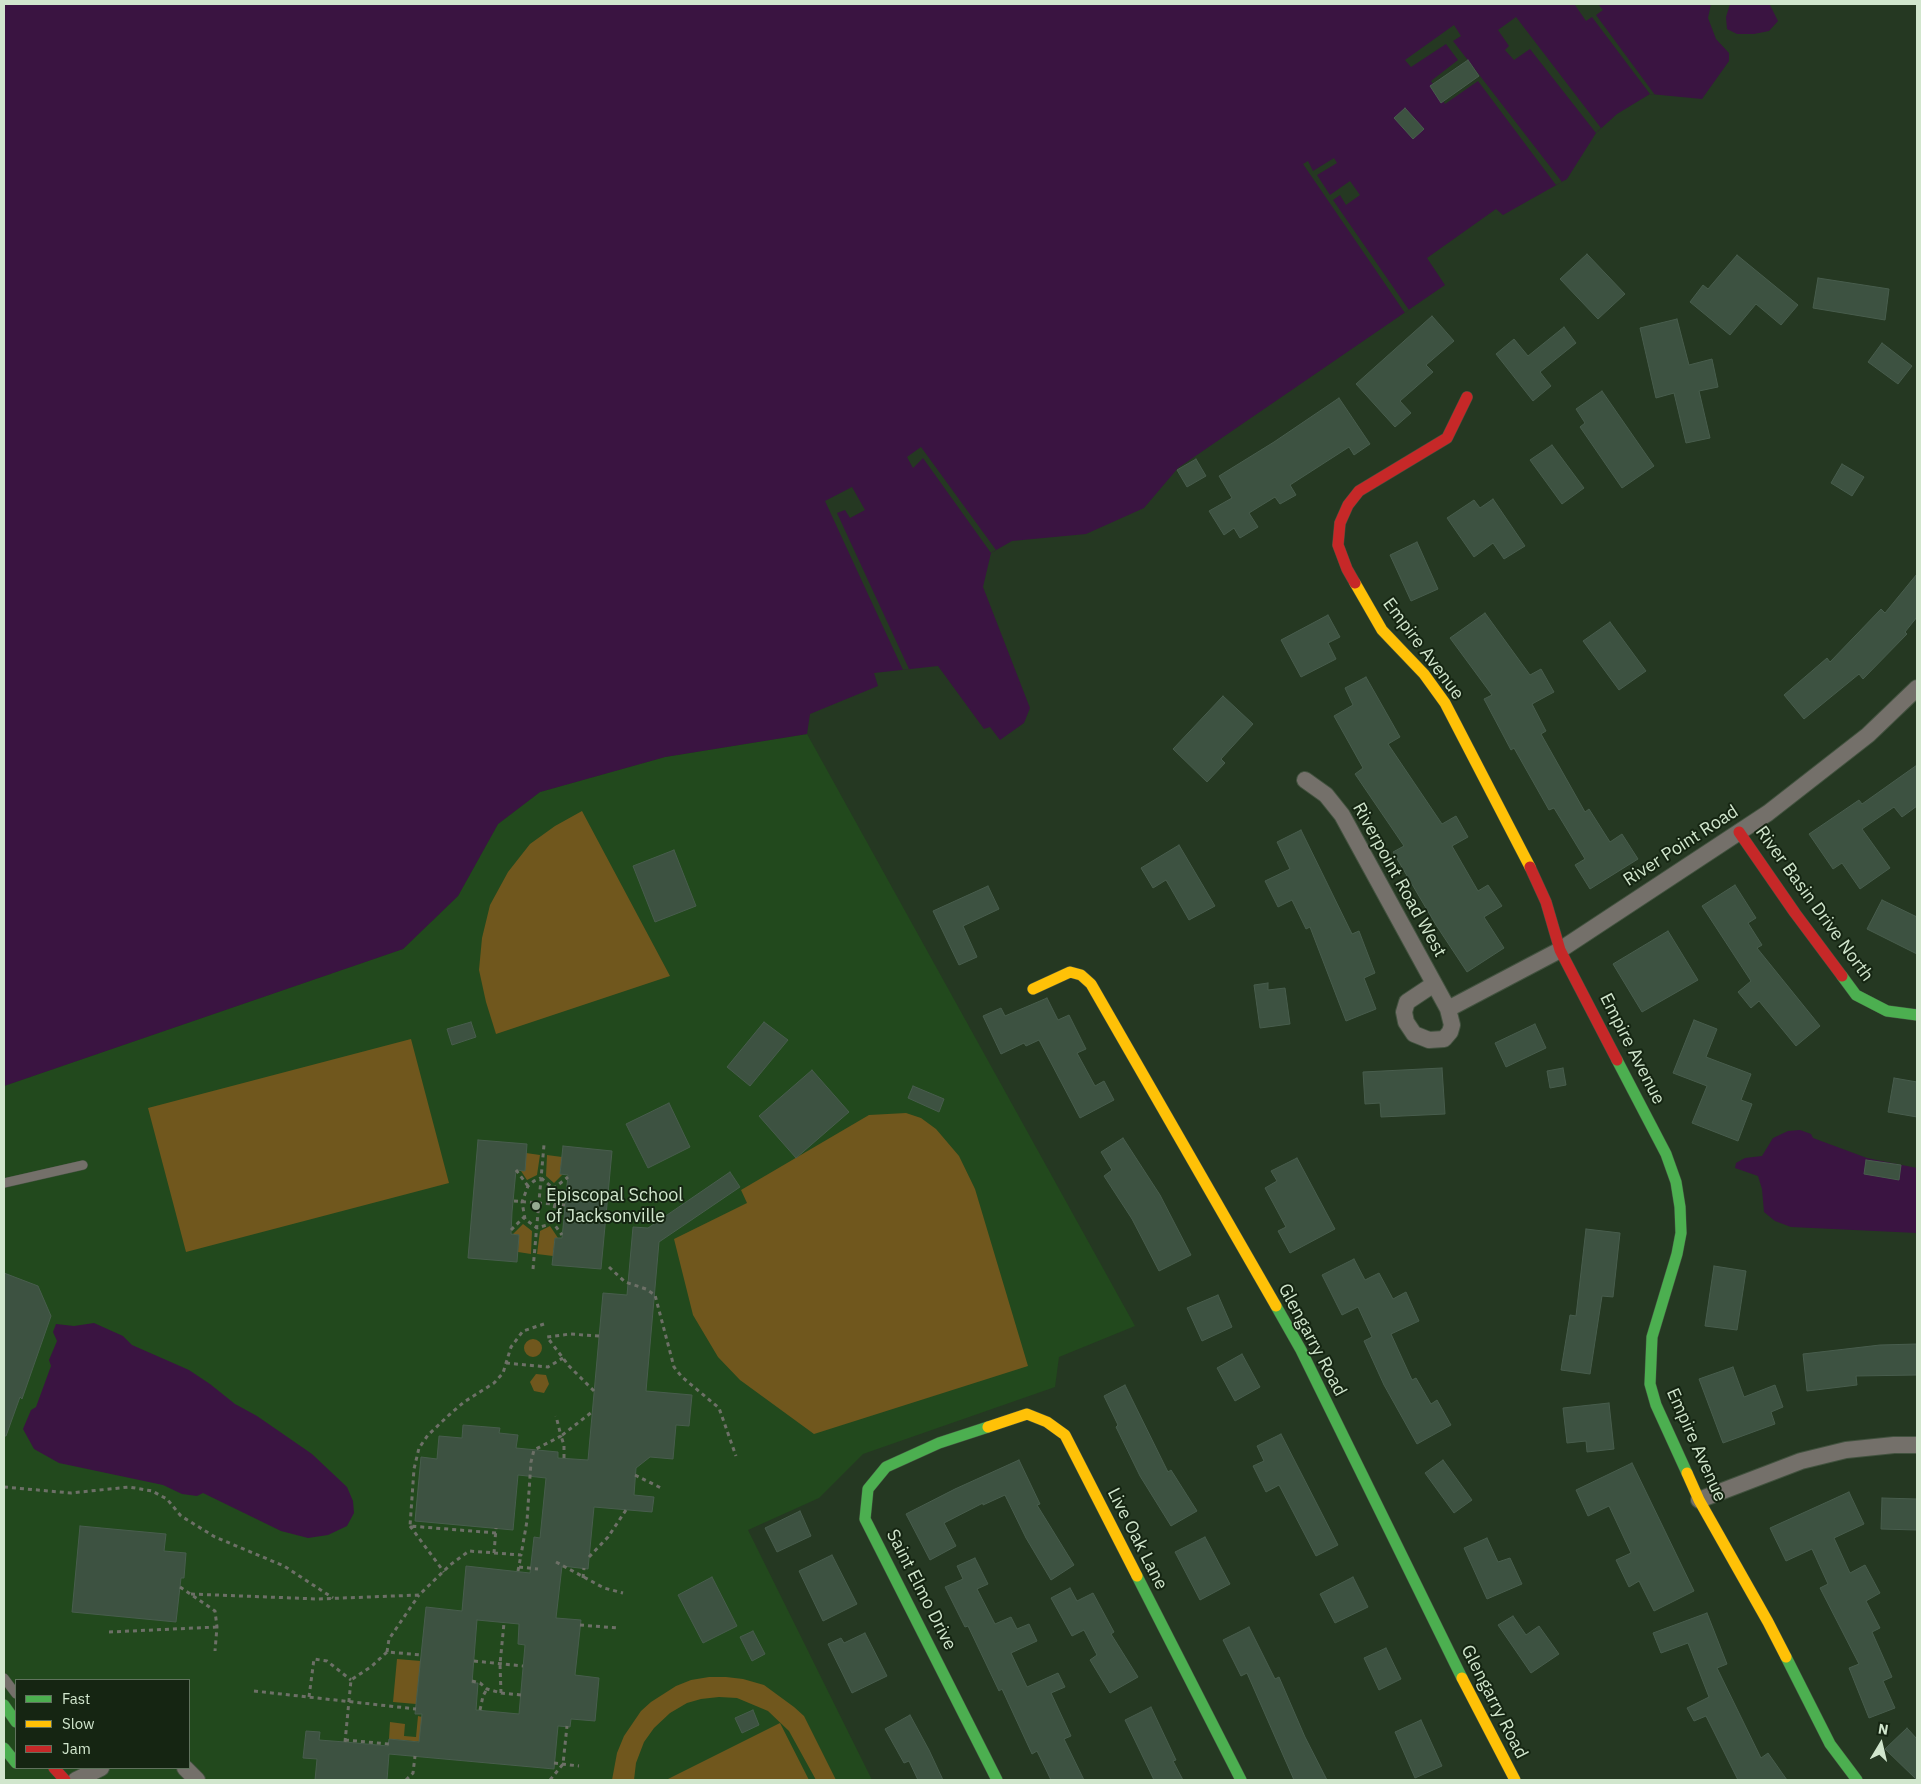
<!DOCTYPE html>
<html>
<head>
<meta charset="utf-8">
<style>
	body { margin:0 }
	#map { position:relative; width:1921px; height:1784px; overflow:hidden; background:#253822; font-family:"IBM Plex Sans",sans-serif }
	canvas { display:block }
	.frame { position:absolute; inset:0; border:5px solid #d1e6cd; pointer-events:none }
	.legend { position:absolute; left:15px; top:1679px; width:175px; height:90px; box-sizing:border-box; background:#152512; border:1px solid #60725d; margin:0; padding:6px 9px; list-style:none; font-size:15px; color:#d1e6cd }
	.legend li { display:flex; align-items:center; gap:10px; height:25px }
	.legend b { width:25px; border:1px solid #60725d }
	.north { position:absolute; left:1856px; top:1719px; width:50px; height:50px; -webkit-text-stroke:4px #152512; paint-order:stroke; rotate:9deg; font-size:14px; font-weight:700; line-height:20px; text-align:center; color:#d1e6cd }
	.north::after { content:''; display:block; margin:auto; width:18px; height:22px; background:#d1e6cd; clip-path:polygon(50% 0,100% 100%,50% 72%,0 100%) }
</style>
</head>
<body>
<div id="map">
<canvas width="1921" height="1784"></canvas>
<div class="frame"></div>
<ul class="legend">
<li><b style="height:6px;background:#4caf50"></b>Fast</li>
<li><b style="height:6px;background:#ffc107"></b>Slow</li>
<li><b style="height:6px;background:#c62828"></b>Jam</li>
</ul>
<div class="north">N</div>
</div>
<script>
const context = document.querySelector('canvas').getContext('2d');
context.lineJoin = 'round';
function paint(path, color) {
  context.fillStyle = color;
  context.fill(path, 'evenodd');
}
function shape(rows) {
  const path = new Path2D();
  for (const r of rows) {
    if (r.length === 3) {
      path.moveTo(r[0] + r[2], r[1]);
      path.arc(r[0], r[1], r[2], 0, 2 * Math.PI);
      continue;
    }
    path.moveTo(r[0], r[1]);
    for (let i = 2; i < r.length; i += 2) path.lineTo(r[i], r[i + 1]);
  }
  return path;
}
function trace(path, color, width, dash) {
  context.strokeStyle = color;
  context.lineWidth = width;
  context.lineCap = dash ? 'butt' : 'round';
  context.setLineDash(dash || []);
  context.stroke(path);
}
function write(font, color, halo, rows, align = 'center') {
  context.font = font + ' "IBM Plex Sans",sans-serif';
  context.lineWidth = 4;
  context.setLineDash([]);
  context.textBaseline = 'middle';
  context.strokeStyle = halo;
  context.fillStyle = color;
  for (const [text, x, y, turn = 0] of rows) {
    context.save();
    context.translate(x, y);
    context.rotate((+turn || 0) * Math.PI / 180);
    context.textAlign = isNaN(turn) ? turn : align;
    if (halo) context.strokeText(text, 0, 0);
    context.fillText(text, 0, 0);
    context.restore();
  }
}
paint(shape([
	[807,734,1135,1326,1059,1357,1055,1387,863,1454,819,1498,748,1530,872,1780,4,1780,4,1086,403,949,458,896,498,824,540,792,665,757],
	[16,1680,189,1680,189,1768,16,1768]
]), '#22491d');
paint(shape([
	[582,811,670,976,496,1034,486,1002,479,970,482,938,490,905,508,872,530,844,555,826],
	[411,1039,449,1183,186,1252,148,1108],
	[906,1113,921,1118,936,1129,959,1156,975,1189,1028,1366,814,1434,740,1380,718,1357,693,1315,674,1239,747,1203,741,1190,869,1115],
	[526,1153,540,1155,537,1175,527,1180,521,1171,524,1171],
	[547,1155,562,1157,560,1173,563,1174,554,1183,546,1176],
	[523,1224,532,1231,531,1254,518,1252,519,1235,513,1234],
	[550,1226,558,1238,555,1238,553,1256,537,1254,540,1231],
	[533,1348,9],
	[536,1374,546,1375,549,1384,544,1393,534,1391,530,1382],
	[397,1659,421,1661,416,1704,393,1702],
	[709,1677,726,1677,743,1679,764,1685,794,1707,804,1716,836,1780,816,1780,789,1731,768,1711,737,1698,719,1697,701,1699,687,1703,670,1713,654,1728,644,1742,636,1763,634,1780,612,1780,617,1753,624,1736,641,1711,651,1702,676,1686,691,1680],
	[418,1716,422,1717,424,1742,389,1739,390,1722,405,1724,404,1736,416,1737],
	[780,1723,809,1780,666,1780]
]), '#70571d');
paint(shape([
	[4,4,1711,4,1708,18,1716,39,1729,53,1729,61,1702,99,1650,94,1617,114,1596,133,1567,179,1503,215,1496,209,1427,258,1445,285,1178,468,1144,508,1086,534,1012,541,991,553,983,587,1030,708,1024,723,1000,740,990,727,984,729,938,666,874,673,878,686,810,714,807,734,665,757,540,792,498,824,458,896,403,949,4,1086],
	[1730,4,1771,4,1770,5,1778,21,1769,31,1754,34,1737,34,1727,29,1726,17],
	[1800,1130,1811,1134,1813,1138,1867,1158,1917,1168,1917,1233,1791,1227,1775,1221,1764,1212,1762,1189,1758,1176,1735,1168,1736,1163,1745,1158,1762,1156,1773,1138,1788,1131],
	[94,1323,123,1336,132,1345,189,1370,210,1384,235,1404,257,1416,312,1454,347,1487,353,1501,354,1513,347,1526,328,1535,308,1538,281,1531,203,1493,197,1496,182,1494,163,1485,59,1463,34,1449,23,1429,31,1410,36,1407,51,1366,49,1360,57,1341,53,1332,56,1324,74,1326]
]), '#3a1441');
paint(shape([
	[1577,4,1598,4,1603,10,1596,15,1655,95,1650,94,1592,17,1586,21,1575,5],
	[1516,17,1601,128,1596,133,1530,49,1514,60,1505,50,1509,46,1498,30],
	[1454,25,1461,36,1453,41,1562,182,1556,185,1478,81,1445,104,1431,81,1458,60,1446,44,1411,67,1405,60],
	[1334,158,1337,163,1317,175,1330,195,1350,181,1360,195,1346,205,1340,195,1333,200,1409,310,1405,313,1303,164,1308,161,1313,171],
	[921,447,996,550,991,553,923,458,913,468,907,457],
	[852,487,865,510,850,518,845,510,837,513,909,669,903,670,825,501]
]), '#253822');
const building = shape([
	[1468,60,1479,76,1441,103,1430,86,1468,60],
	[1405,108,1424,129,1413,139,1394,118,1405,108],
	[1587,254,1625,294,1598,319,1560,279,1587,254],
	[1737,255,1798,305,1781,325,1756,304,1730,335,1690,302,1703,285,1708,289,1737,255],
	[1818,278,1889,289,1885,320,1813,308,1818,278],
	[1432,316,1454,341,1426,365,1433,372,1400,401,1411,413,1395,427,1356,384,1432,316],
	[1677,319,1689,365,1712,359,1718,387,1699,391,1710,438,1686,443,1674,393,1656,398,1640,328,1677,319],
	[1564,327,1576,343,1540,372,1551,386,1533,401,1496,354,1514,339,1528,356,1564,327],
	[1882,343,1912,366,1898,384,1868,362,1882,343],
	[1602,391,1654,466,1622,488,1580,427,1585,423,1576,409,1602,391],
	[1339,398,1370,444,1354,455,1349,447,1290,485,1296,495,1280,504,1275,497,1249,513,1258,527,1240,538,1234,528,1224,535,1209,511,1232,498,1219,476,1274,442,1339,398],
	[1552,445,1584,488,1562,504,1530,460,1552,445],
	[1196,459,1206,476,1187,487,1177,470,1196,459],
	[1842,464,1864,477,1852,496,1831,483,1842,464],
	[1493,499,1525,546,1504,559,1493,543,1474,557,1447,518,1474,500,1480,508,1493,499],
	[1417,542,1438,589,1411,601,1390,555,1417,542],
	[1917,574,1917,617,1905,632,1907,634,1863,679,1859,674,1804,719,1784,695,1827,658,1830,662,1881,609,1885,613,1917,574],
	[1485,613,1530,675,1541,669,1554,692,1532,704,1546,731,1541,734,1585,812,1589,809,1610,842,1622,834,1638,859,1590,889,1575,865,1585,859,1554,808,1549,810,1514,748,1511,750,1484,699,1492,695,1450,638,1485,613],
	[1328,615,1340,637,1328,643,1336,659,1301,677,1281,640,1328,615],
	[1610,622,1646,671,1619,690,1583,641,1610,622],
	[1366,677,1400,737,1388,744,1442,824,1456,816,1468,837,1452,846,1478,891,1488,885,1502,906,1484,917,1504,948,1467,972,1436,925,1393,852,1404,846,1355,774,1363,768,1334,716,1353,705,1345,688,1366,677],
	[1223,696,1253,724,1221,759,1225,763,1207,782,1173,749,1223,696],
	[1917,765,1917,806,1902,817,1894,807,1862,829,1890,868,1860,889,1842,863,1833,869,1809,834,1859,800,1862,804,1917,765],
	[1301,830,1352,934,1359,931,1375,973,1364,978,1376,1009,1346,1021,1310,927,1306,929,1292,900,1278,907,1265,881,1290,869,1277,842,1301,830],
	[1179,845,1215,906,1189,920,1166,880,1153,888,1141,868,1179,845],
	[674,850,696,906,655,922,633,866,674,850],
	[1735,885,1756,918,1748,923,1762,945,1757,948,1820,1026,1796,1046,1759,1001,1751,1008,1738,992,1751,981,1702,906,1735,885],
	[988,886,999,909,963,926,977,957,959,965,933,911,988,886],
	[1882,900,1917,917,1917,954,1867,929,1882,900],
	[1668,931,1698,980,1642,1012,1613,964,1668,931],
	[1268,983,1268,990,1285,988,1290,1024,1260,1028,1254,985,1268,983],
	[1047,998,1058,1020,1069,1015,1086,1049,1077,1053,1095,1086,1104,1081,1114,1100,1080,1118,1039,1040,1026,1046,1024,1043,1001,1054,983,1016,1001,1008,1005,1016,1047,998],
	[1694,1020,1717,1029,1706,1057,1751,1074,1741,1100,1752,1104,1738,1141,1692,1123,1707,1086,1673,1073,1694,1020],
	[471,1022,476,1037,452,1045,447,1029,471,1022],
	[764,1022,788,1040,750,1086,727,1067,764,1022],
	[1535,1024,1546,1048,1506,1067,1495,1043,1535,1024],
	[1442,1068,1445,1114,1381,1117,1380,1103,1365,1104,1363,1072,1442,1068],
	[1563,1068,1566,1085,1550,1088,1547,1071,1563,1068],
	[812,1070,849,1112,796,1158,759,1116,812,1070],
	[1894,1078,1917,1082,1917,1117,1888,1112,1894,1078],
	[913,1086,944,1099,939,1112,908,1098,913,1086],
	[669,1103,690,1147,648,1168,626,1124,669,1103],
	[1123,1138,1160,1195,1191,1255,1159,1271,1132,1219,1104,1176,1112,1170,1101,1152,1123,1138],
	[478,1140,527,1144,525,1171,516,1170,512,1212,511,1234,519,1235,517,1262,468,1258,478,1140],
	[563,1146,612,1151,601,1269,552,1265,555,1238,562,1238,568,1175,560,1174,563,1146],
	[1297,1158,1335,1229,1290,1253,1278,1231,1286,1227,1265,1188,1277,1181,1271,1171,1297,1158],
	[1866,1160,1901,1165,1899,1180,1864,1174,1866,1160],
	[730,1172,740,1187,659,1242,646,1391,692,1395,689,1426,676,1425,673,1459,650,1457,636,1468,634,1495,654,1497,652,1512,594,1507,588,1569,562,1566,556,1618,581,1620,575,1675,599,1678,595,1721,571,1719,570,1727,558,1726,554,1769,389,1754,387,1780,315,1780,317,1759,303,1758,306,1731,320,1732,319,1740,345,1742,388,1746,389,1739,419,1742,422,1714,415,1714,426,1607,462,1611,466,1566,530,1573,534,1537,540,1538,546,1478,518,1475,513,1530,415,1521,421,1457,437,1459,439,1436,462,1438,463,1425,500,1428,499,1433,518,1435,516,1448,558,1452,558,1458,588,1460,603,1293,627,1295,633,1227,648,1228,730,1172],
	[477,1620,519,1624,518,1644,525,1645,519,1714,476,1710,478,1683,472,1683,477,1620],
	[1586,1229,1620,1233,1613,1297,1602,1296,1590,1374,1561,1370,1570,1315,1576,1316,1586,1229],
	[1354,1259,1365,1280,1379,1273,1393,1299,1406,1292,1419,1321,1391,1334,1412,1380,1416,1378,1431,1404,1437,1400,1451,1425,1417,1444,1384,1385,1364,1341,1372,1337,1358,1307,1342,1315,1322,1275,1354,1259],
	[1714,1266,1746,1271,1737,1330,1705,1326,1714,1266],
	[4,1273,38,1286,51,1316,22,1399,20,1397,6,1436,4,1436,4,1273],
	[1218,1295,1232,1327,1202,1341,1187,1308,1218,1295],
	[1917,1344,1917,1375,1856,1376,1857,1385,1807,1391,1803,1354,1880,1345,1917,1344],
	[1242,1354,1260,1387,1235,1401,1217,1368,1242,1354],
	[1733,1367,1744,1397,1775,1385,1783,1407,1771,1412,1775,1424,1723,1443,1699,1379,1733,1367],
	[1125,1385,1168,1472,1171,1470,1197,1511,1171,1526,1140,1476,1116,1427,1118,1425,1104,1396,1125,1385],
	[1609,1403,1614,1449,1587,1452,1586,1441,1567,1443,1563,1408,1609,1403],
	[1281,1434,1338,1545,1316,1556,1279,1485,1266,1492,1253,1466,1264,1461,1257,1446,1281,1434],
	[1019,1460,1040,1504,1037,1505,1074,1565,1051,1580,1026,1538,1005,1495,983,1505,983,1503,944,1523,956,1546,930,1560,906,1514,955,1489,1019,1460],
	[1443,1460,1472,1500,1454,1513,1425,1473,1443,1460],
	[1632,1463,1694,1591,1654,1611,1639,1581,1629,1587,1616,1560,1631,1553,1609,1506,1588,1516,1576,1490,1632,1463],
	[1849,1492,1864,1524,1834,1538,1850,1573,1865,1565,1880,1593,1866,1601,1880,1628,1872,1632,1892,1677,1883,1681,1895,1708,1869,1718,1849,1668,1859,1664,1820,1588,1828,1584,1812,1549,1786,1561,1770,1528,1849,1492],
	[1882,1498,1917,1499,1917,1530,1881,1529,1882,1498],
	[800,1511,811,1536,777,1552,765,1528,800,1511],
	[80,1526,166,1534,164,1551,186,1553,184,1578,181,1578,176,1622,72,1612,80,1526],
	[1205,1537,1230,1584,1200,1600,1175,1552,1205,1537],
	[1487,1538,1498,1562,1510,1558,1522,1584,1487,1599,1464,1548,1487,1538],
	[832,1555,857,1604,823,1621,799,1571,832,1555],
	[975,1558,988,1584,977,1589,995,1624,1011,1617,1017,1629,1029,1624,1037,1641,1011,1653,1027,1687,1058,1673,1065,1687,1051,1693,1071,1736,1064,1739,1084,1780,1051,1780,1037,1751,1032,1754,1002,1689,999,1691,968,1626,965,1627,945,1587,963,1579,957,1566,975,1558],
	[712,1577,737,1626,703,1643,678,1595,712,1577],
	[1353,1577,1368,1607,1335,1623,1320,1594,1353,1577],
	[1070,1588,1077,1601,1093,1593,1114,1632,1111,1634,1138,1677,1110,1693,1090,1660,1097,1655,1084,1630,1072,1636,1051,1598,1070,1588],
	[1707,1613,1727,1664,1717,1668,1761,1758,1768,1753,1787,1780,1738,1780,1706,1716,1694,1721,1687,1708,1709,1697,1688,1643,1661,1653,1653,1633,1707,1613],
	[1513,1616,1526,1635,1539,1626,1559,1654,1531,1673,1498,1625,1513,1616],
	[1249,1627,1275,1679,1279,1677,1305,1737,1327,1780,1294,1780,1247,1673,1241,1676,1223,1640,1249,1627],
	[753,1631,765,1654,752,1661,740,1637,753,1631],
	[865,1633,887,1676,852,1693,828,1644,841,1638,844,1643,865,1633],
	[1386,1648,1401,1679,1379,1690,1364,1658,1386,1648],
	[1151,1707,1176,1760,1173,1761,1183,1780,1154,1780,1125,1720,1151,1707],
	[753,1710,759,1725,742,1733,735,1718,753,1710],
	[910,1715,929,1750,943,1780,918,1780,909,1761,904,1763,885,1729,910,1715],
	[1421,1720,1442,1766,1415,1778,1395,1732,1421,1720],
	[1907,1728,1917,1739,1917,1780,1885,1749,1907,1728]
]);
paint(building, '#3d5241');
trace(building, '#485d4d', 1);
const lane = shape([
	[4,1183,83,1165],
	[4,1678,16,1694]
]);
const street = shape([
	[1305,780,1326,795,1342,815,1448,1009,1452,1025,1450,1032,1444,1039,1429,1040,1414,1034,1406,1022,1404,1012,1407,1002,1434,984],
	[1448,1009,1560,950,1768,813,1868,735,1917,688],
	[1699,1500,1801,1461,1846,1450,1894,1445,1917,1445],
	[185,1768,197,1780],
	[76,1780,101,1768]
]);
const fast = shape([
	[1842,976,1856,995,1887,1011,1917,1015],
	[1617,1060,1666,1154,1676,1182,1680,1207,1681,1233,1677,1254,1652,1337,1650,1384,1656,1405,1687,1473],
	[1276,1306,1301,1350,1462,1678],
	[988,1427,939,1443,886,1467,868,1489,865,1519,997,1780],
	[1137,1576,1241,1780],
	[1786,1657,1830,1744,1857,1780],
	[4,1705,16,1722],
	[4,1748,16,1763]
]);
const slow = shape([
	[1355,583,1382,630,1424,674,1445,703,1530,867],
	[1033,989,1070,972,1081,975,1091,984,1276,1306],
	[988,1427,1027,1414,1047,1422,1065,1435,1137,1576],
	[1687,1473,1699,1500,1768,1622,1786,1657],
	[1462,1678,1515,1780]
]);
const jam = shape([
	[1355,583,1347,569,1338,545,1340,523,1348,505,1359,491,1447,438,1467,397],
	[1739,832,1795,913,1842,976],
	[1530,867,1546,902,1560,950,1617,1060],
	[54,1768,65,1780]
]);
trace(lane, '#42523f', 10);
trace(street, '#42523f', 18);
trace(fast, '#42523f', 12);
trace(slow, '#42523f', 12);
trace(jam, '#42523f', 12);
trace(shape([
	[516,1170,528,1186],
	[541,1178,552,1187,555,1195,555,1204,552,1218,547,1225,537,1228,525,1219,522,1202,528,1186,534,1181,541,1178],
	[553,1189,568,1177],
	[514,1201,565,1205],
	[551,1220,562,1235],
	[511,1230,524,1217],
	[609,1267,625,1282,646,1289,655,1295,674,1367,682,1377,719,1408,736,1456],
	[533,1269,544,1145],
	[506,1363,548,1367,563,1358],
	[594,1391,569,1366,547,1337,570,1334,599,1336],
	[564,1458,564,1445,561,1436,592,1412],
	[635,1475,663,1489],
	[4,1487,71,1493,129,1487,152,1491,167,1499,181,1516,215,1537,284,1566,333,1598],
	[410,1526,444,1572],
	[496,1533,410,1526,414,1469,419,1448,428,1435,449,1415,464,1402,494,1383,503,1373,511,1347,523,1331,544,1324],
	[494,1553,496,1528],
	[589,1557,608,1537,626,1510],
	[556,1562,604,1588,623,1593],
	[519,1567,538,1569],
	[518,1571,521,1555],
	[583,1578,584,1568],
	[180,1587,215,1611,217,1627,215,1651],
	[191,1594,318,1599,419,1595,450,1565,469,1551,521,1555,527,1521,531,1462,534,1450,561,1436,556,1416],
	[580,1625,618,1628],
	[109,1632,217,1627],
	[387,1652,389,1639,419,1595],
	[474,1661,523,1666],
	[472,1681,480,1683,487,1689,501,1693,521,1695],
	[254,1691,416,1709],
	[501,1693,500,1664,504,1623],
	[309,1697,314,1659,327,1661,351,1680],
	[480,1710,483,1696,487,1689],
	[345,1740,389,1744],
	[345,1742,351,1680,372,1666,387,1652,422,1655],
	[554,1763,579,1766],
	[406,1780,413,1773,415,1756],
	[550,1780,563,1764,567,1726]
]), '#6d7067', 3, [4, 4]);
trace(lane, '#74706a', 9);
trace(street, '#74706a', 16);
trace(fast, '#4caf50', 11);
trace(slow, '#ffc107', 11);
trace(jam, '#c62828', 11);
for (const [x, y, r, color] of [
	[536,1206,5,"#95a991"]
]) {
  const dot = new Path2D();
  dot.arc(x, y, r, 0, 2 * Math.PI);
  context.fillStyle = color;
  context.fill(dot);
  trace(dot, '#152512', 2);
}
write('18px', '#d1e6cd', '#152512', [
	["Empire Avenue",1423,649,53],
	["River Point Road",1681,846,-33],
	["Riverpoint Road West",1399,880,61],
	["River Basin Drive North",1814,904,54],
	["Empire Avenue",1632,1049,63],
	["Glengarry Road",1312,1340,62],
	["Empire Avenue",1696,1445,66],
	["Live Oak Lane",1137,1539,63],
	["Saint Elmo Drive",921,1590,63],
	["Glengarry Road",1494,1702,63]
]);
write('18px', '#d1e6cd', '#152512', [
	["Episcopal School",546,1196],
	["of Jacksonville",546,1217]
], 'left');
</script>
</body>
</html>
